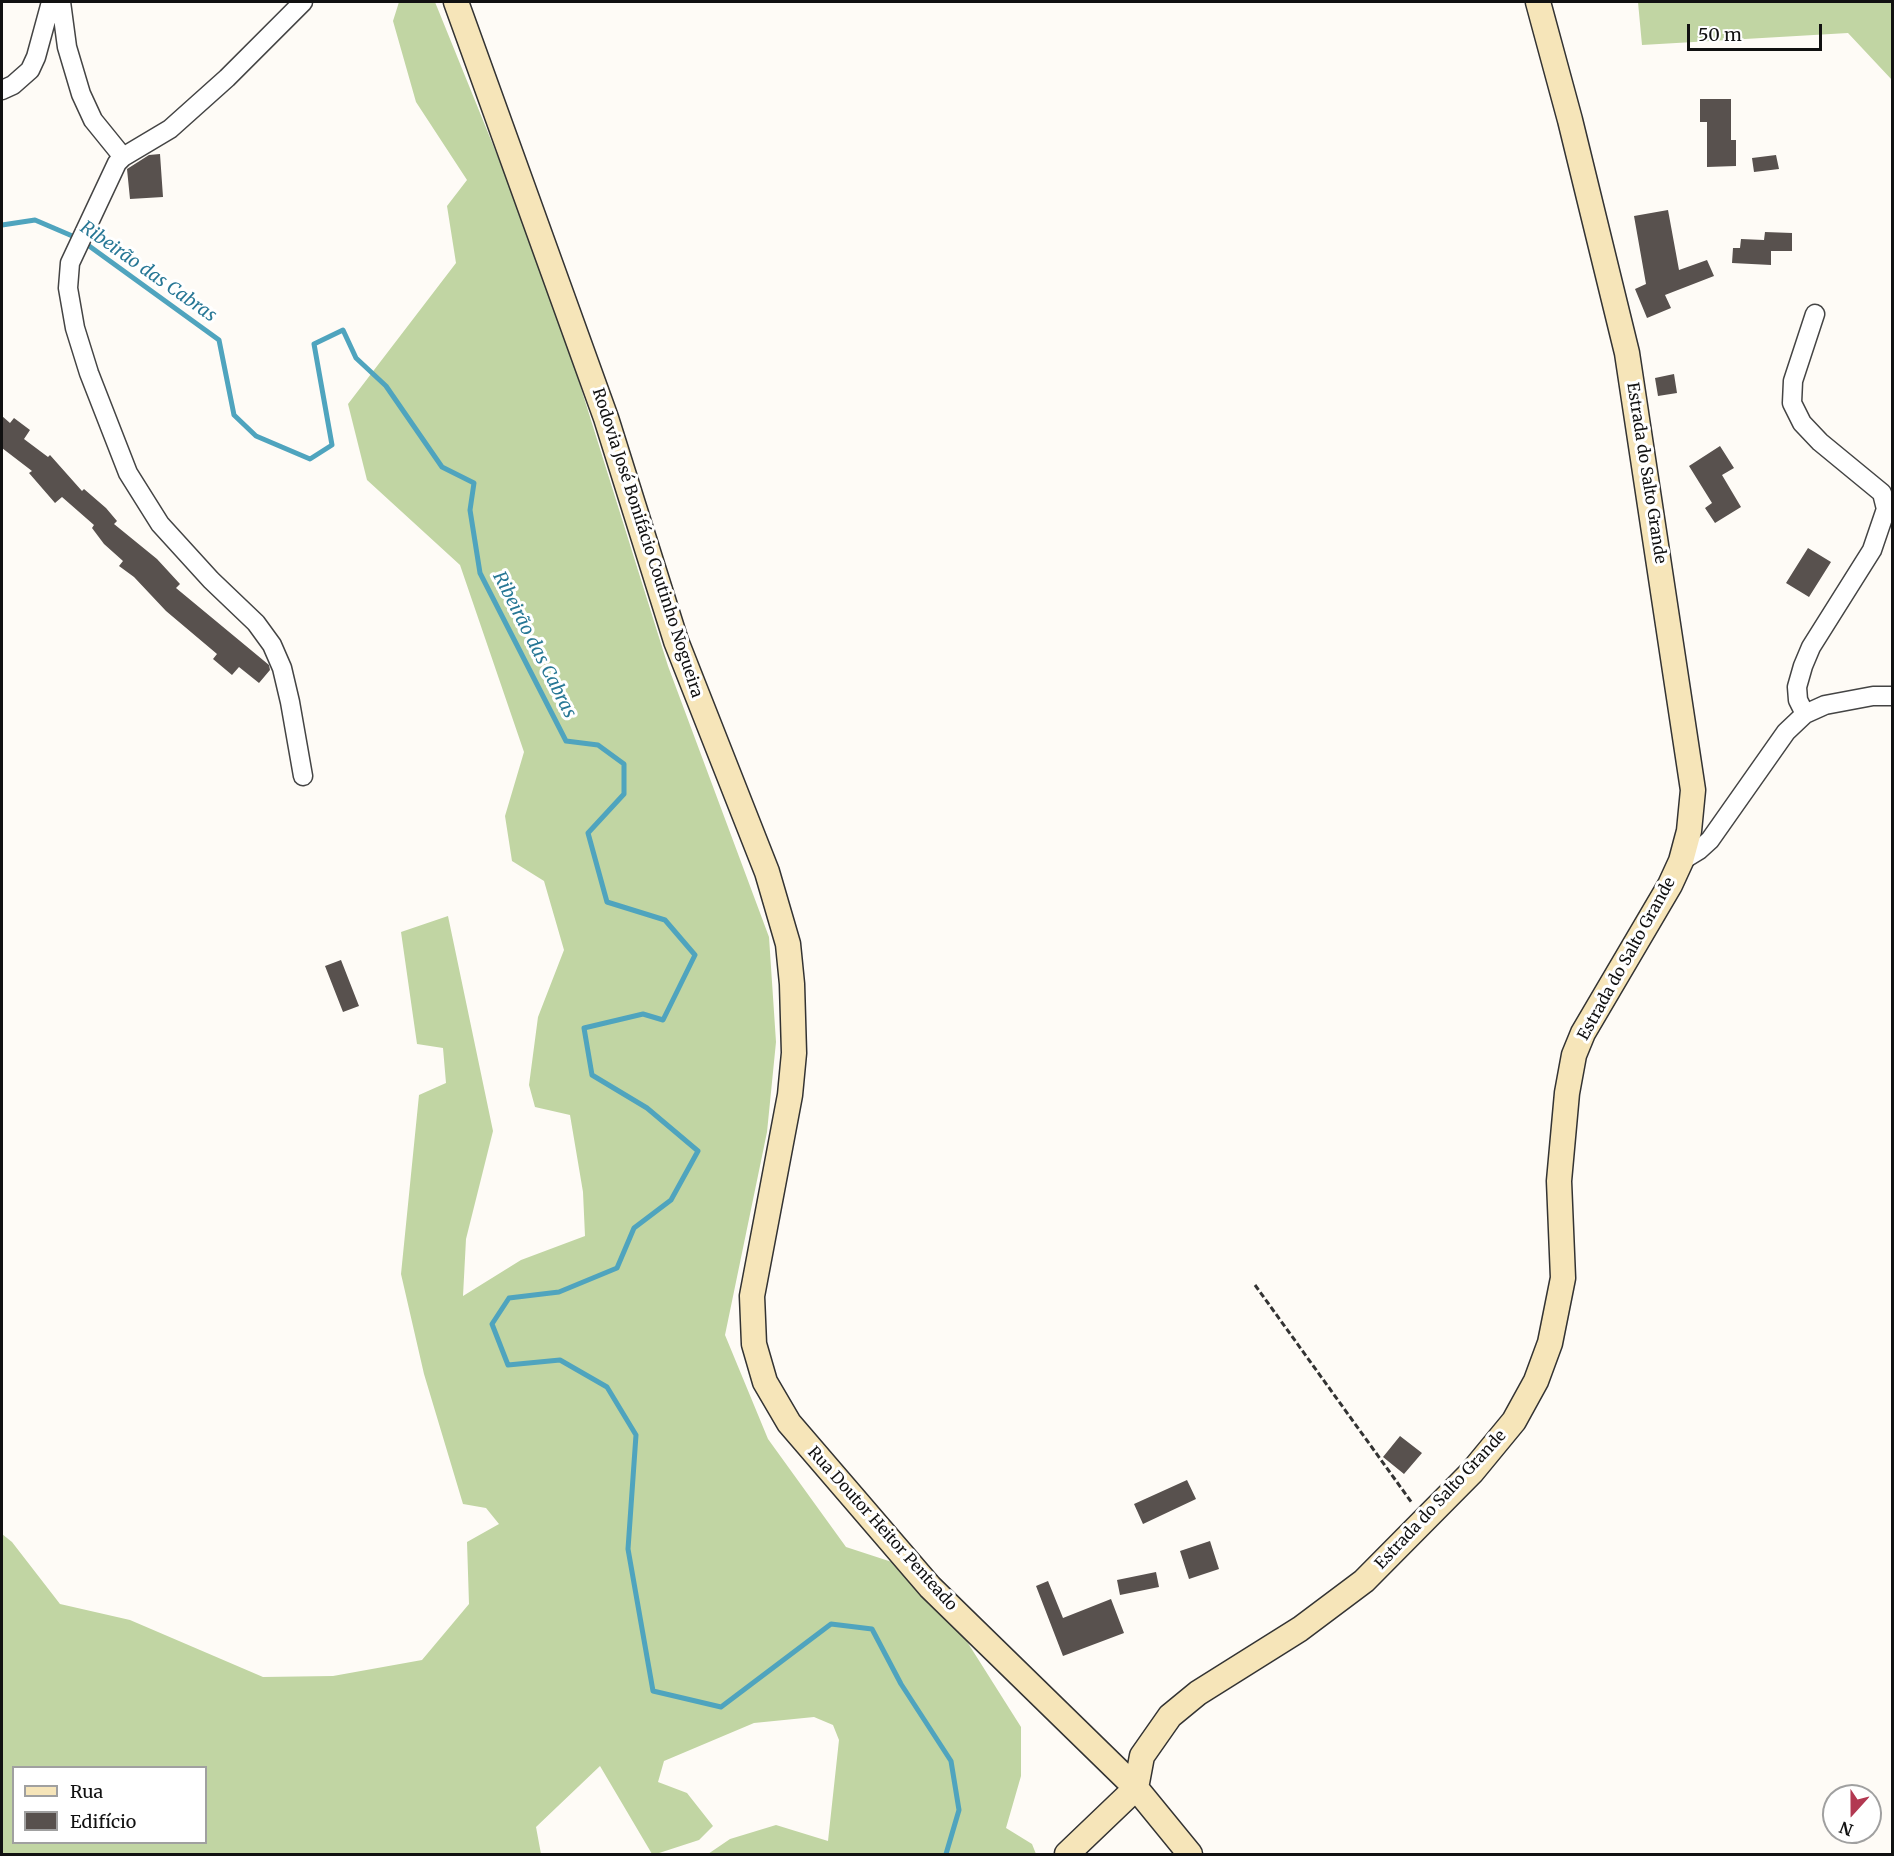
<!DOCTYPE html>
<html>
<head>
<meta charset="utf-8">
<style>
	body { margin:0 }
	#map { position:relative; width:1894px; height:1856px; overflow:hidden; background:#fefbf6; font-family:Merriweather,serif }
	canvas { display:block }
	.frame { position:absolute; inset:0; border:3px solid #111; pointer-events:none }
	.legend { position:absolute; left:12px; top:1766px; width:195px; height:78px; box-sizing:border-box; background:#fff; border:2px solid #a0a0a0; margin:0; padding:8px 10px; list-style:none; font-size:18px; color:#111 }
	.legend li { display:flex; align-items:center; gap:12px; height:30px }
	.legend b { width:30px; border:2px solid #a0a0a0 }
	.north { position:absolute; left:1822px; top:1784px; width:60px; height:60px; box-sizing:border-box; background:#fff; border:2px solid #a0a0a0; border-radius:50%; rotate:201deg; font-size:16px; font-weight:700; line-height:24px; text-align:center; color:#111 }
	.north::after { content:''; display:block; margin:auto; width:21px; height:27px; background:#b23851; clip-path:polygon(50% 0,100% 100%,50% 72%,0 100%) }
	.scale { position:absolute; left:1687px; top:24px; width:135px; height:27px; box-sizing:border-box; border:3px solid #111; border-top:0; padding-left:8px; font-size:18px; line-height:21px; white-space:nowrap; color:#111; -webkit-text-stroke:4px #fff; paint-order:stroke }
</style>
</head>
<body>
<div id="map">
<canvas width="1894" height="1856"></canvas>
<div class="frame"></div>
<ul class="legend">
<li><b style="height:8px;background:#f6e5b9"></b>Rua</li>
<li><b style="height:16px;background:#58514e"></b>Edifício</li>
</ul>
<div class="north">N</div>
<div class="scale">50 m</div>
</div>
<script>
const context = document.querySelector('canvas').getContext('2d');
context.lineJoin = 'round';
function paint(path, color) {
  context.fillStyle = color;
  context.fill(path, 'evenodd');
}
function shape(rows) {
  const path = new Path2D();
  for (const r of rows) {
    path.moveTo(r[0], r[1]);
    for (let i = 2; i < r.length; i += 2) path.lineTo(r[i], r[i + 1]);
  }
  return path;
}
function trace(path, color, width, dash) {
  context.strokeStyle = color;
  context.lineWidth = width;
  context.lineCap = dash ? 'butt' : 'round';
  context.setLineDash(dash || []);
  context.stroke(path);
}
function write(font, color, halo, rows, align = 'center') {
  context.font = font + ' Merriweather,serif';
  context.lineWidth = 6;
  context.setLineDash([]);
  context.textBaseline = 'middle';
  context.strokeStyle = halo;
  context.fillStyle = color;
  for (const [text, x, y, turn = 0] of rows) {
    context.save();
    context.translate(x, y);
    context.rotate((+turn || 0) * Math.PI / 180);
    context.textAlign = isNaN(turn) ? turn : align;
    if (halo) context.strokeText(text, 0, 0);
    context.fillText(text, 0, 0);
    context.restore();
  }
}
paint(shape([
	[399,2,435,2,519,209,570,353,668,666,769,937,776,1042,767,1132,725,1335,768,1439,846,1547,898,1564,966,1640,1021,1727,1021,1776,1006,1828,1032,1844,1036,1854,708,1854,730,1839,776,1825,828,1841,839,1740,833,1725,814,1717,754,1723,664,1761,658,1782,687,1793,713,1826,699,1840,656,1854,652,1854,600,1766,536,1827,541,1854,2,1854,2,1534,12,1542,60,1604,130,1620,263,1677,333,1676,422,1660,469,1604,467,1542,499,1524,486,1508,463,1504,424,1374,401,1274,419,1095,446,1083,443,1048,417,1044,401,932,448,916,493,1131,466,1239,463,1296,521,1260,585,1236,583,1192,570,1115,535,1107,529,1085,538,1017,564,950,544,881,512,861,505,816,524,752,460,565,367,480,348,404,456,263,447,206,467,180,416,102,393,21],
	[14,1768,206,1768,206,1842,14,1842],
	[1638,2,1892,2,1892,80,1848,33,1642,45]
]), '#c1d5a3');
trace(shape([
	[2,225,35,220,77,238],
	[85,243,219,340,234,415,256,436,310,459,332,445,314,344,343,330,356,358,386,386,442,467,474,483,470,510,480,573,566,741,598,745,624,764,624,794,588,833,607,902,665,920,695,955,663,1020,643,1014,584,1028,592,1075,647,1108,698,1151,671,1200,634,1228,617,1268,559,1292,509,1298,492,1324,508,1365,560,1360,607,1387,636,1435,628,1549,653,1691,721,1707,831,1624,872,1629,901,1684,951,1761,959,1810,946,1854]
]), '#4fa4be', 5);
paint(shape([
	[1700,99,1731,99,1731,140,1736,140,1736,166,1707,167,1707,122,1700,122],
	[160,154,163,197,130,199,127,169,149,155],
	[1776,155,1779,169,1754,172,1752,158],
	[1668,210,1679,270,1707,260,1714,276,1665,295,1671,308,1647,318,1635,289,1646,284,1634,216],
	[1765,232,1792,233,1792,251,1771,251,1771,265,1732,263,1733,248,1740,248,1741,239,1764,240],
	[1674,374,1677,393,1658,396,1655,378],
	[2,416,10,423,14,418,30,430,24,439,48,457,50,455,82,491,84,489,106,508,117,521,114,524,157,559,180,584,176,588,269,665,270,670,259,683,239,667,232,675,213,659,217,654,166,611,134,577,119,566,123,561,104,544,92,528,94,525,62,497,55,503,29,473,32,471,2,448],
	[1720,446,1734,468,1722,475,1741,507,1715,523,1705,508,1712,503,1689,466],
	[1808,548,1831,562,1809,597,1786,583],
	[341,960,359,1006,343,1012,325,966],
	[1400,1436,1422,1453,1404,1474,1383,1457],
	[1187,1480,1196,1499,1143,1524,1134,1504],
	[1210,1541,1219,1569,1189,1579,1180,1551],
	[1156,1572,1159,1587,1120,1595,1117,1580],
	[1048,1581,1063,1618,1111,1599,1124,1633,1063,1656,1036,1586]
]), '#58514e');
const street = shape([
	[61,2,67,47,81,94,93,120,123,157],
	[303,2,227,78,170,129,123,157,117,163,70,263,68,288,75,328,89,373,128,473,160,524,211,580,256,623,272,645,282,668,290,702,303,776],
	[2,90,13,85,30,70,36,57,51,2],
	[1805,714,1798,700,1797,687,1803,666,1811,647,1872,550,1886,509,1882,493,1820,442,1802,423,1792,403,1793,381,1815,314],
	[1681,861,1699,850,1710,840,1786,732,1805,714,1825,705,1873,696,1892,696]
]);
const secondary = shape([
	[456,2,606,418,676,641,767,872,788,944,792,984,794,1053,790,1095,752,1296,754,1344,765,1382,789,1423,930,1587,1136,1788,1190,1854],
	[1136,1788,1142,1756,1170,1716,1198,1693,1300,1629,1364,1581,1472,1472,1514,1421,1536,1381,1550,1343,1563,1278,1559,1181,1567,1093,1574,1055,1583,1033,1670,885,1681,861,1689,831,1693,790,1627,353,1570,120,1538,2],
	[1067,1854,1136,1788]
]);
trace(street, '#444', 21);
trace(secondary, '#333', 27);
trace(shape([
	[1255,1285,1412,1503]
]), '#333', 3, [6, 3]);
trace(street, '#fff', 18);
trace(secondary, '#f6e5b9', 24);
write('16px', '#111', '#fff', [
	["Estrada do Salto Grande",1646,473,81],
	["Rodovia José Bonifácio Coutinho Nogueira",647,543,72],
	["Estrada do Salto Grande",1627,959,-61],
	["Estrada do Salto Grande",1441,1500,-47],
	["Rua Doutor Heitor Penteado",882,1529,48]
]);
write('italic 18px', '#277795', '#fff', [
	["Ribeirão das Cabras",148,272,35],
	["Ribeirão das Cabras",534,645,63]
]);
</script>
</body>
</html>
